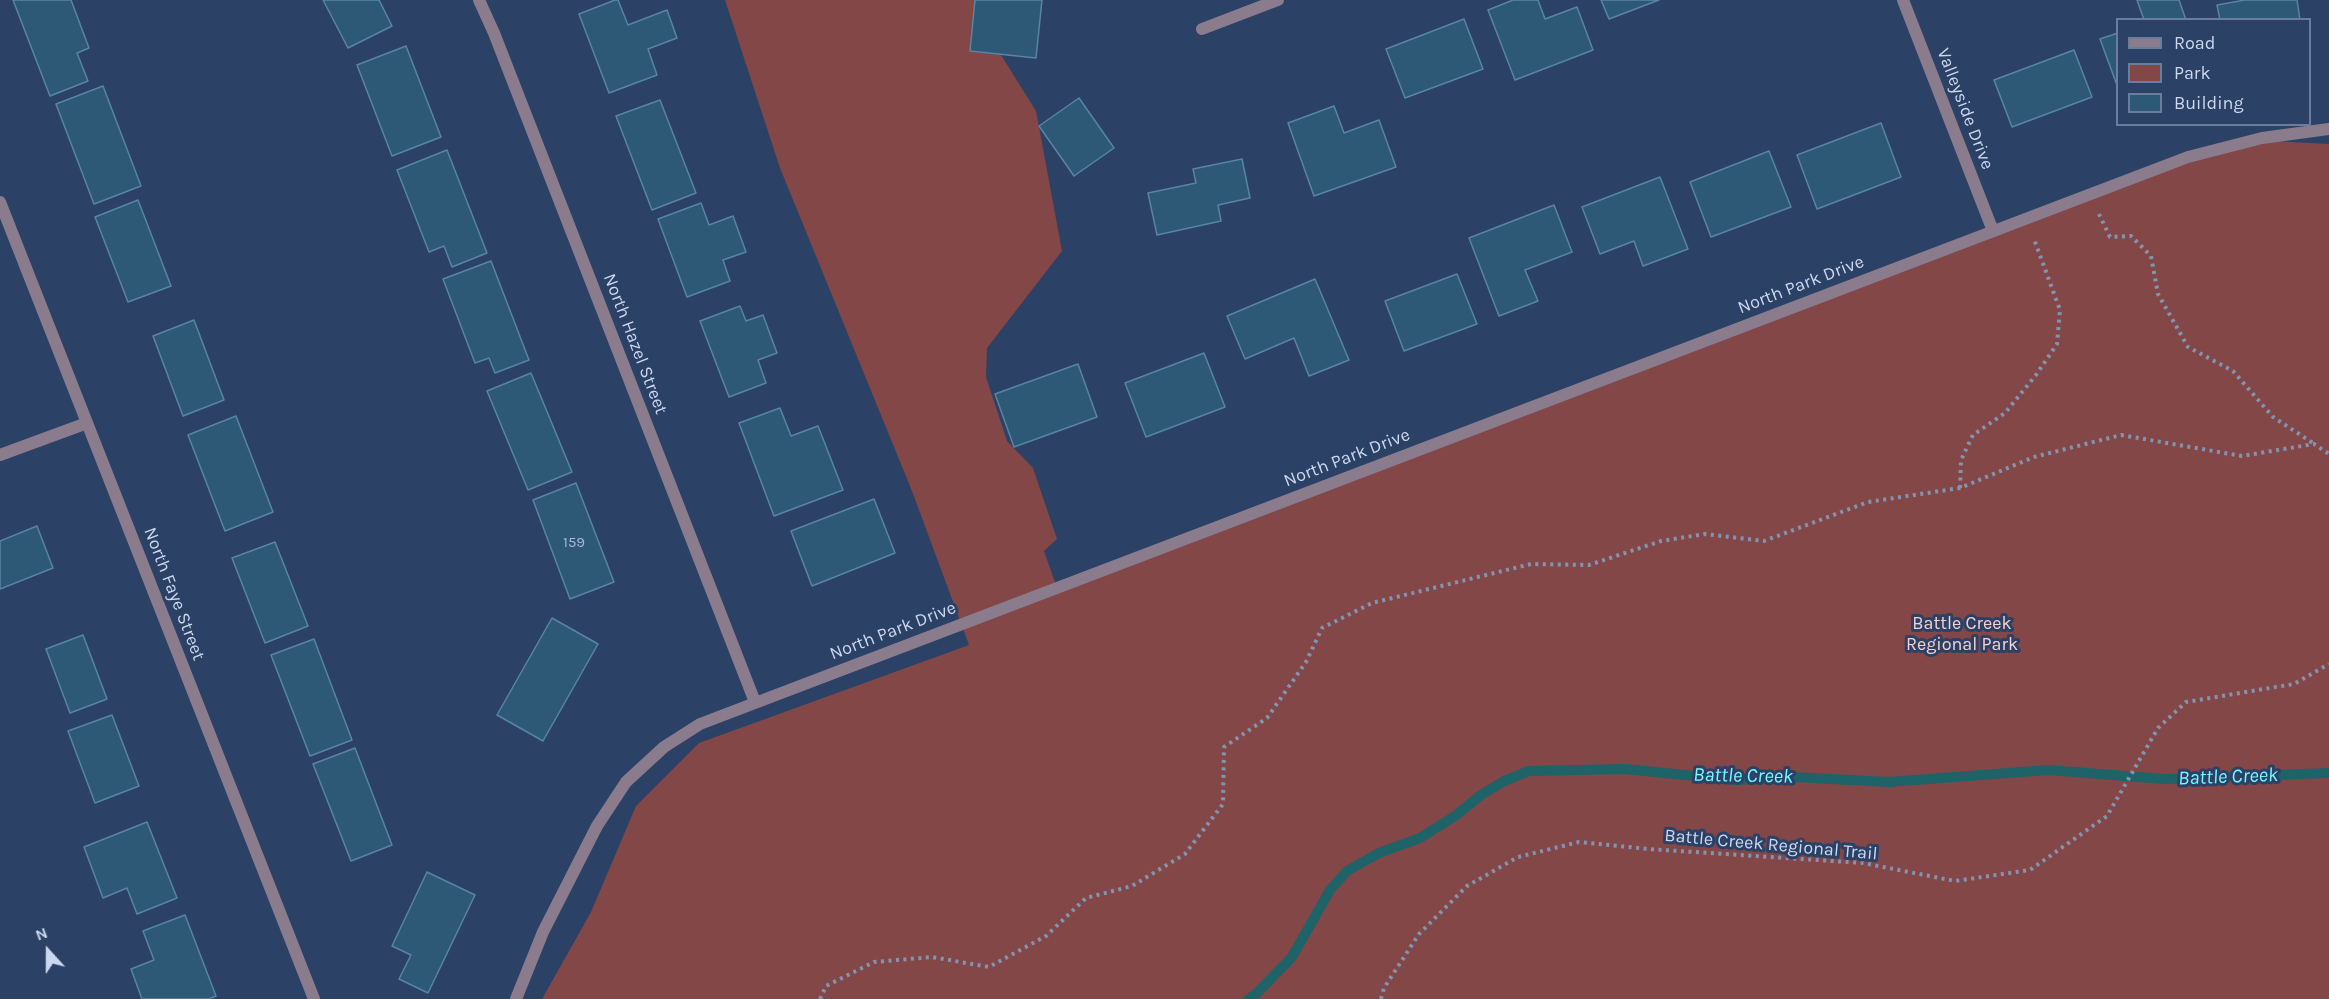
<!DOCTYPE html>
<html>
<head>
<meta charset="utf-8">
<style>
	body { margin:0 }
	#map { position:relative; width:2329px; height:999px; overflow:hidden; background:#2b4166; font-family:Karla,sans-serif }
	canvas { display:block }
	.legend { position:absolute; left:2116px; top:18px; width:195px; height:108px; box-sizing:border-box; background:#2b4166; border:2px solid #6b7d9d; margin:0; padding:8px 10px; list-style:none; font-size:18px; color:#cbd8ef }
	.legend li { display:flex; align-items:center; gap:12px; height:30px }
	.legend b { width:30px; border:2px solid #6b7d9d }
	.north { position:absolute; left:18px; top:921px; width:60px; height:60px; -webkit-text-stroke:4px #2b4166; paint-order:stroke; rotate:339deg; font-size:16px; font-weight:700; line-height:24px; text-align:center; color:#cbd8ef }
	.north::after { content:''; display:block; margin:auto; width:21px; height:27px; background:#cbd8ef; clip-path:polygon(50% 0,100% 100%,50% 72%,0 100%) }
</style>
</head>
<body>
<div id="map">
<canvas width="2329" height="999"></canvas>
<ul class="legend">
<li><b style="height:8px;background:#8a7c8d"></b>Road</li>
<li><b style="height:16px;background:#834748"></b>Park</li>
<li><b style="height:16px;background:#2d5977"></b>Building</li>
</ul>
<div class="north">N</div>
</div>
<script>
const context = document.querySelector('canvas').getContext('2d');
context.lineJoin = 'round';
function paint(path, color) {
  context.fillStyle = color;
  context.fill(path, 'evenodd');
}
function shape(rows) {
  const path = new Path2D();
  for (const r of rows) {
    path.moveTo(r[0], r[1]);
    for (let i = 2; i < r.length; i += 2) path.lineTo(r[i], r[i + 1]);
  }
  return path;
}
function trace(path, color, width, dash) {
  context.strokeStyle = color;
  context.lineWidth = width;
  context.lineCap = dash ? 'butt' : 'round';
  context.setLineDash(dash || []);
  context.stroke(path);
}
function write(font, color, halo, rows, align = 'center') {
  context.font = font + ' Karla,sans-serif';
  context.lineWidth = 6;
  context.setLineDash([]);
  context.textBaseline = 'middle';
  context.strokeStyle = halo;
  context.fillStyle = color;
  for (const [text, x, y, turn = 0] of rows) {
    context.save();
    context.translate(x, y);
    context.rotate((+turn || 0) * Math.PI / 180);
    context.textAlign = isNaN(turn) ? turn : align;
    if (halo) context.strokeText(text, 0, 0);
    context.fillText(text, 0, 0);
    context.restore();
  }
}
paint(shape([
	[725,0,974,0,978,18,1036,111,1062,251,987,348,986,377,1007,441,1033,468,1057,539,1044,551,1057,588,2236,139,2329,144,2329,999,542,999,591,912,636,806,699,743,969,645,912,491,780,168]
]), '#834748');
trace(shape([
	[1248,999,1255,995,1292,957,1330,890,1347,871,1379,853,1420,838,1455,816,1481,795,1504,781,1529,771,1624,769,1736,780,1793,777,1889,782,2048,770,2164,779,2329,773]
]), '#1e6367', 10);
const building = shape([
	[13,0,71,0,89,48,77,53,88,81,50,96,13,0],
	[323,0,379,0,392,26,348,48,323,0],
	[615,0,618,0,628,25,667,10,677,38,648,49,657,75,609,93,579,14,615,0],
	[975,0,1042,0,1036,58,970,51,975,0],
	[1513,0,1538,0,1545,19,1577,7,1593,50,1515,80,1488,10,1513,0],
	[1601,0,1659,0,1609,19,1601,0],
	[2137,0,2179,0,2186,20,2144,20,2137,0],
	[2245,0,2297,0,2300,20,2220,20,2217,5,2245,0],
	[1464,19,1483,69,1405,98,1386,49,1464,19],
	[2118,33,2118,88,2100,39,2118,33],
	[406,46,441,137,392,156,357,65,406,46],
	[2074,50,2092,97,2012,127,1994,80,2074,50],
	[103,86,141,186,94,204,56,104,103,86],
	[1079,98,1114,148,1074,176,1039,126,1079,98],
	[660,100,696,193,652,210,616,116,660,100],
	[1334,106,1344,133,1379,120,1396,167,1314,196,1288,123,1334,106],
	[1881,123,1901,177,1817,209,1797,155,1881,123],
	[447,150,487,253,452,267,444,246,429,252,397,170,447,150],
	[1769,151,1791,207,1711,237,1690,182,1769,151],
	[1242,159,1250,198,1218,205,1221,221,1157,235,1148,193,1196,183,1193,169,1242,159],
	[1660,177,1688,249,1643,266,1634,241,1600,254,1582,207,1660,177],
	[138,200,171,286,128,302,95,217,138,200],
	[701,203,709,225,733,216,746,252,723,260,730,281,687,297,658,219,701,203],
	[1554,205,1572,252,1525,270,1538,301,1499,316,1469,238,1554,205],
	[491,261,529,360,495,373,489,358,475,363,443,279,491,261],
	[1457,274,1477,324,1404,351,1385,301,1457,274],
	[1315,279,1349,360,1309,376,1294,338,1245,359,1227,316,1315,279],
	[740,306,746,321,763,315,777,353,758,360,766,383,729,397,700,321,740,306],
	[194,320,224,400,183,416,153,336,194,320],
	[1204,353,1225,407,1146,437,1125,383,1204,353],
	[1078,364,1097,417,1014,447,995,394,1078,364],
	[531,373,572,472,528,490,487,391,531,373],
	[780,408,791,436,818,426,843,490,774,516,739,423,780,408],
	[236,416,273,512,225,531,188,435,236,416],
	[576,483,614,582,570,599,533,500,576,483],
	[874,499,895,553,812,586,791,531,874,499],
	[37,526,53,568,0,589,0,541,37,526],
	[275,542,308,626,265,643,232,558,275,542],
	[552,618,598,644,543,741,497,715,552,618],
	[83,635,107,699,70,713,46,649,83,635],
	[314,639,352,740,310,756,271,655,314,639],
	[112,715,139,786,95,803,68,731,112,715],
	[355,748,392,845,351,861,313,764,355,748],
	[147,822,177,898,137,914,127,888,103,898,84,847,147,822],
	[427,872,475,895,428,993,399,979,411,955,392,946,427,872],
	[185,915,216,996,209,999,142,999,131,969,154,960,143,931,185,915]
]);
paint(building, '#2d5977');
trace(building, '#5885a5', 1.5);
trace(shape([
	[2099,214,2110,237,2131,236,2151,256,2158,294,2188,347,2233,371,2273,417,2313,443],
	[1960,488,1961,460,1973,435,2005,413,2036,375,2057,344,2060,310,2034,239],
	[820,999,826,986,874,962,932,957,989,967,1046,936,1086,898,1132,886,1185,854,1223,804,1224,747,1267,718,1306,662,1322,628,1372,603,1531,564,1589,565,1661,541,1705,534,1764,541,1868,502,1960,488,2034,457,2121,435,2242,456,2314,444,2329,454],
	[1381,999,1384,988,1419,934,1467,886,1518,857,1579,842,1648,849,1863,863,1955,881,2030,870,2107,816,2158,728,2186,702,2294,684,2329,664]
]), '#8394b1', 4, [3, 4.5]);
trace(shape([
	[479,0,494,33,755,702],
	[1903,0,1993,231],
	[1202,29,1278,0],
	[0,202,314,999],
	[0,455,87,423],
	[516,999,543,932,597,826,626,782,664,747,700,724,2188,157,2262,138,2329,129]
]), '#8a7c8d', 12);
write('15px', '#a4b8d1', null, [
	["159",574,543]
]);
write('18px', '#cbd8ef', '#2b4166', [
	["Valleyside Drive",1965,109,69],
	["North Park Drive",1801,285,-21],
	["North Hazel Street",635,344,69],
	["North Park Drive",1347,458,-21],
	["North Faye Street",174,594,69],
	["North Park Drive",893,631,-21],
	["Battle Creek Regional Trail",1771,845,5]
]);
write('18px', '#f8d0ce', '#2b4166', [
	["Battle Creek",1962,624],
	["Regional Park",1962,645]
]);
write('italic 20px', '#77f8ff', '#2b4166', [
	["Battle Creek",1743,776,1],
	["Battle Creek",2228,777,-2]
]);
</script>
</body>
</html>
